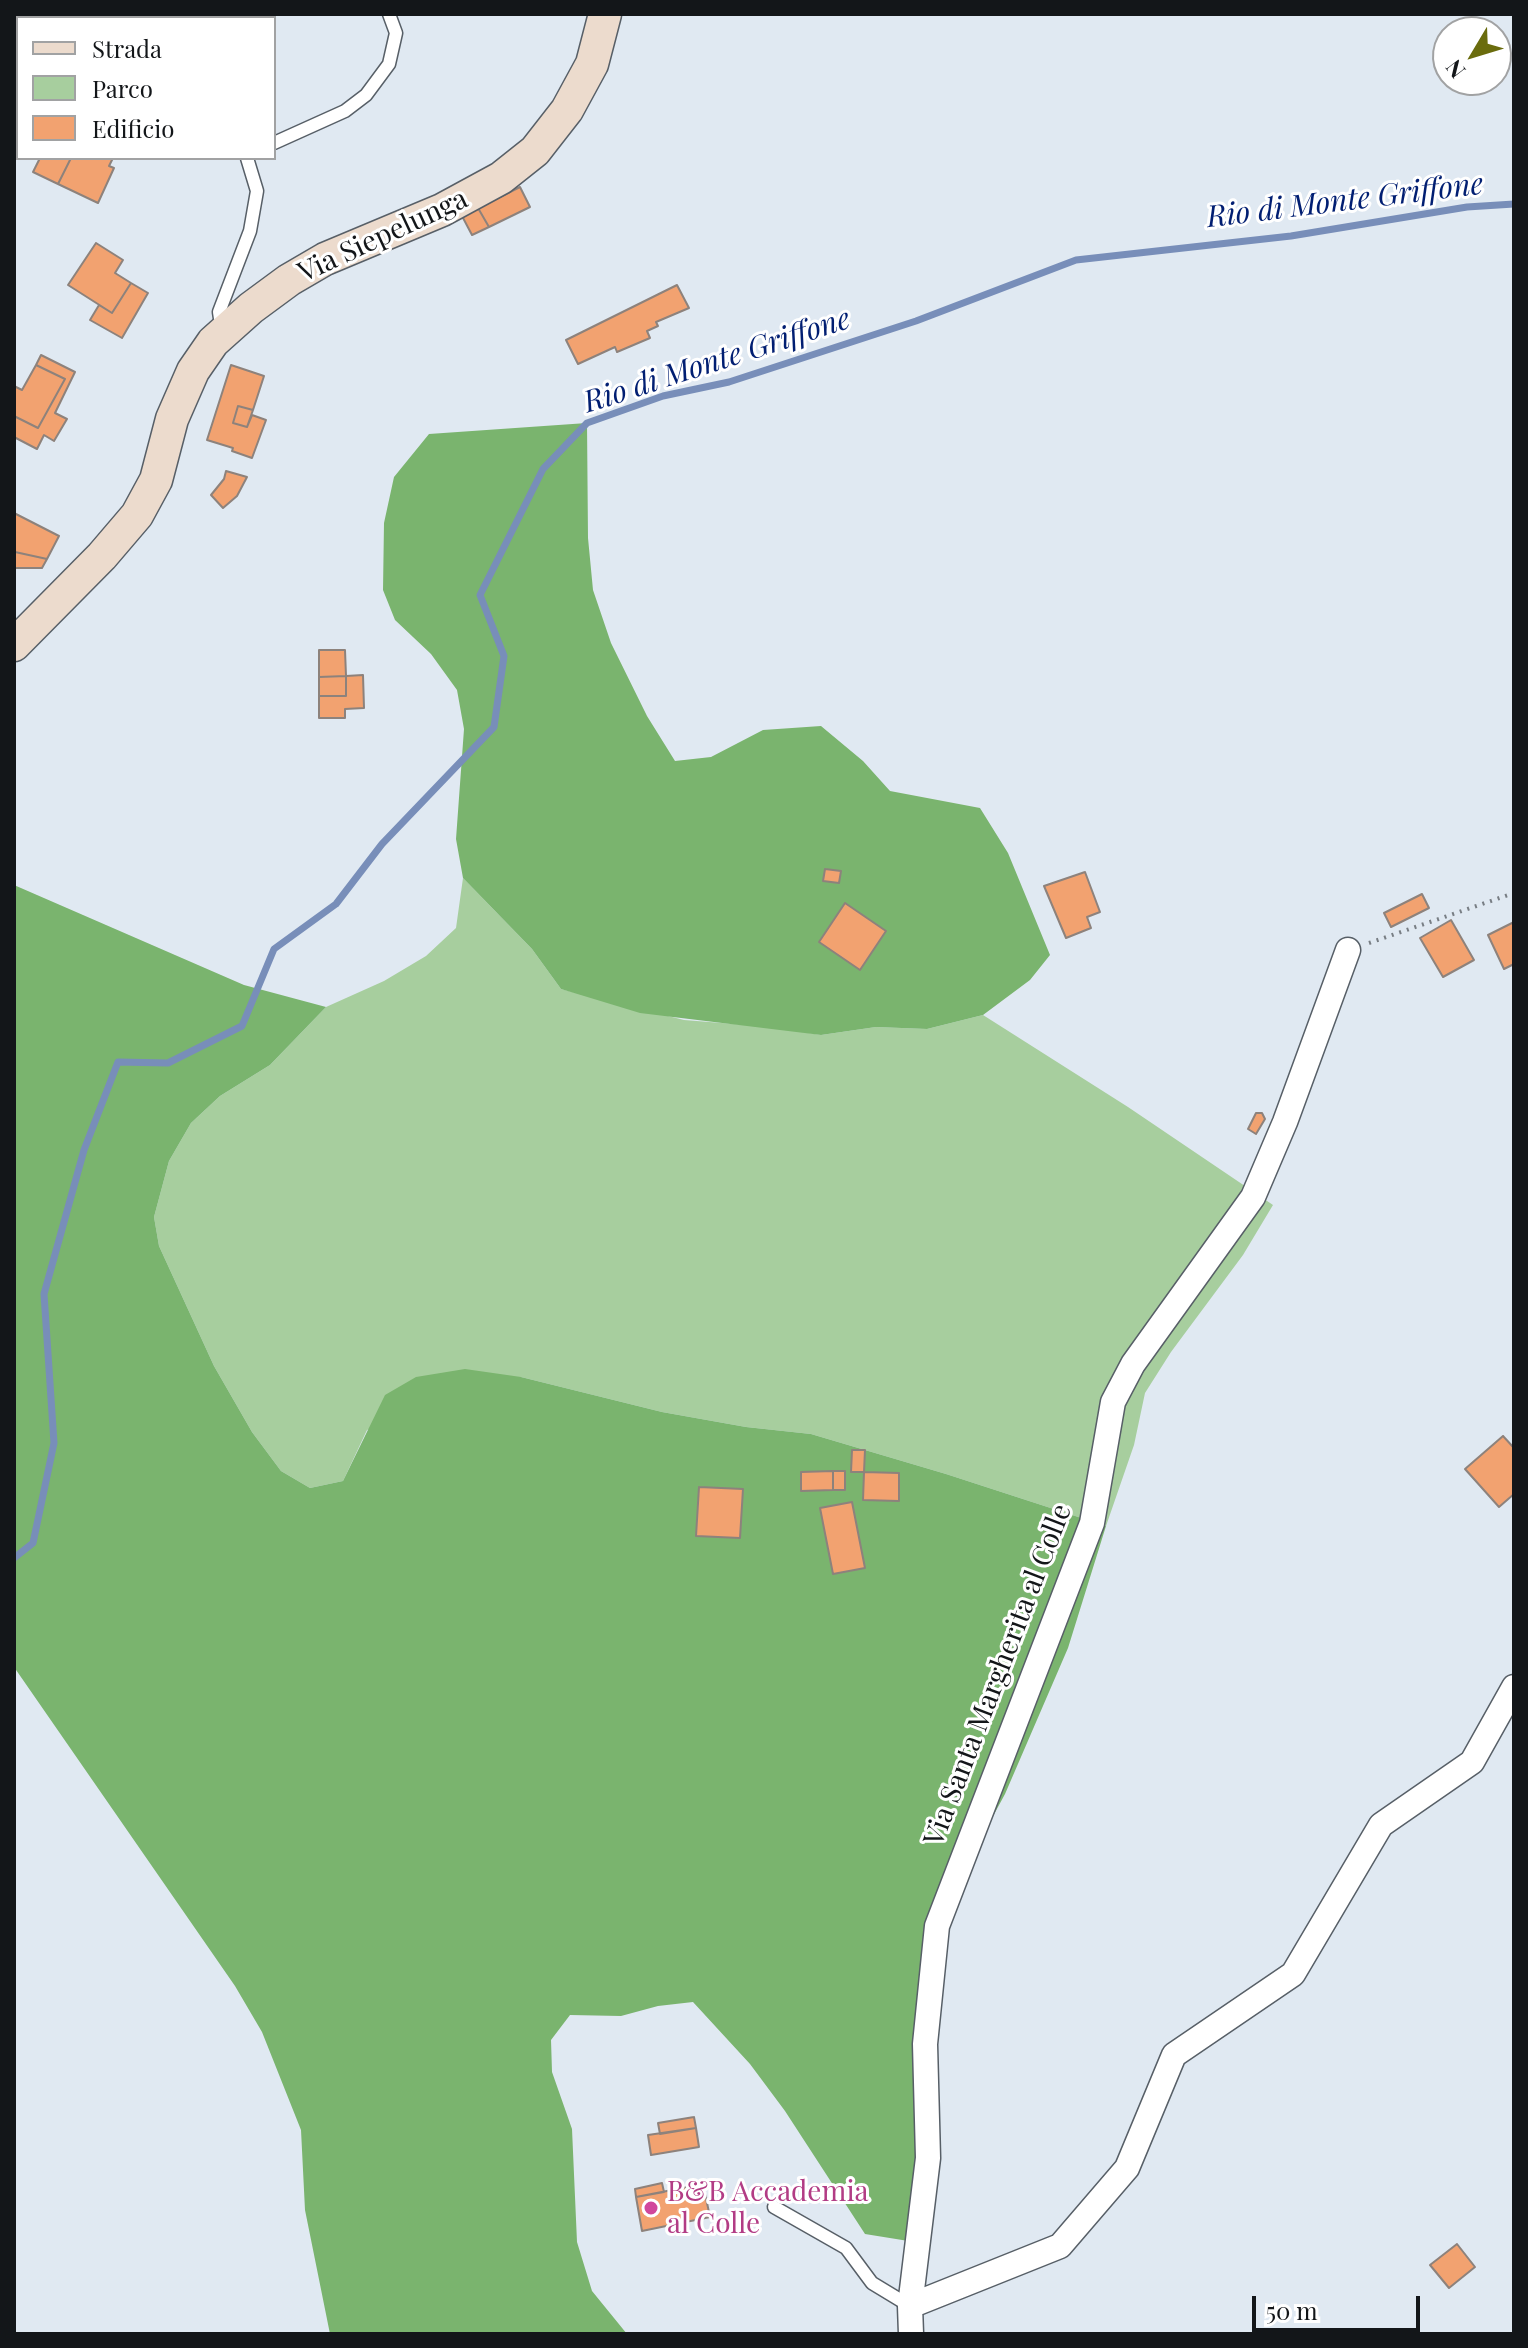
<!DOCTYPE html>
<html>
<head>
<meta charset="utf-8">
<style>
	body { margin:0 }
	#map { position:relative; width:1528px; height:2348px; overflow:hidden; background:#e0e9f2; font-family:"Playfair Display",serif }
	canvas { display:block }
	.frame { position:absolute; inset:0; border:16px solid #131619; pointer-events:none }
	.legend { position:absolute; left:16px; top:16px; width:260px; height:144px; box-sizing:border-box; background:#fff; border:2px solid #a1a2a3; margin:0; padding:10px 14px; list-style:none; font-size:24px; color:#131619 }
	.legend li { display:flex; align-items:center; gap:16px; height:40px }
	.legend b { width:40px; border:2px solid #a1a2a3 }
	.north { position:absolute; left:1432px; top:16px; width:80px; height:80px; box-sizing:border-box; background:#fff; border:2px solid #a1a2a3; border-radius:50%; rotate:232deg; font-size:22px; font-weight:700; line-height:32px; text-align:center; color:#131619 }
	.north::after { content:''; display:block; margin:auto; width:28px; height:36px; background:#6a6c0d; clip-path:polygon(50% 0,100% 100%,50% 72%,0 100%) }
	.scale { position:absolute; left:1252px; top:2296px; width:168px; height:36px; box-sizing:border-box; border:4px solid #131619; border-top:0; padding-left:10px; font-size:24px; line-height:28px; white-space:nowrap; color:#131619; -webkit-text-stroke:6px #fff; paint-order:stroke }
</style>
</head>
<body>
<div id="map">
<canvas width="1528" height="2348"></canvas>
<div class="frame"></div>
<ul class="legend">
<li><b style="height:10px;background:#ecdbcd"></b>Strada</li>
<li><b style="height:22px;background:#a7ce9e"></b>Parco</li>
<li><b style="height:22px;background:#f2a270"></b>Edificio</li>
</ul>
<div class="north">N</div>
<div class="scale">50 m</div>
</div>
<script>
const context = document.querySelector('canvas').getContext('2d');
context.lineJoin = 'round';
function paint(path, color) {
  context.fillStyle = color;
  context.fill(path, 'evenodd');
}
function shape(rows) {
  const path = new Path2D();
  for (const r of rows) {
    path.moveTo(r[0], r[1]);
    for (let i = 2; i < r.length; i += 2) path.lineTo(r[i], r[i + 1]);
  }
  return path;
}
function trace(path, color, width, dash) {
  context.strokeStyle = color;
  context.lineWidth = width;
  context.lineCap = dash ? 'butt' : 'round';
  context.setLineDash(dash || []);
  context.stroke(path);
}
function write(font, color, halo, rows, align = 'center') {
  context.font = font + ' "Playfair Display",serif';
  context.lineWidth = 6;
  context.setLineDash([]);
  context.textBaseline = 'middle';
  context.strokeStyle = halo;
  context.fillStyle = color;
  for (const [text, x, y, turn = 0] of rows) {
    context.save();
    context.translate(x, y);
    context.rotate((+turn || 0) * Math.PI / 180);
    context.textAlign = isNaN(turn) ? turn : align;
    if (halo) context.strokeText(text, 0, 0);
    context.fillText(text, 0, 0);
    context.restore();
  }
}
paint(shape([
	[463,878,532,949,561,989,684,1020,772,1027,821,1035,876,1027,927,1029,983,1015,1128,1107,1273,1205,1243,1255,1171,1352,1145,1393,1134,1445,1106,1526,946,1474,811,1434,746,1427,662,1412,521,1377,367,1430,343,1481,310,1488,281,1471,252,1432,214,1366,159,1246,154,1217,169,1161,191,1123,220,1096,270,1065,326,1007,384,981,426,956,456,928]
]), '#a7ce9e');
paint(shape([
	[587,423,588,538,593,590,611,643,647,716,675,761,711,757,763,730,821,726,863,761,890,791,980,808,1008,853,1050,955,1030,980,983,1015,927,1029,876,1027,821,1035,640,1013,561,989,532,949,463,878,456,839,464,729,457,690,431,654,395,620,383,590,384,523,394,477,429,434],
	[14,885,244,985,326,1007,270,1065,220,1096,191,1123,169,1161,154,1217,159,1246,214,1366,252,1432,281,1471,310,1488,343,1481,385,1395,416,1377,465,1369,521,1377,662,1412,746,1427,811,1434,946,1474,1106,1526,1068,1648,1005,1794,965,1868,937,1927,927,2244,865,2234,785,2111,750,2064,693,2002,658,2006,621,2016,570,2015,551,2040,552,2072,572,2129,577,2242,592,2291,627,2334,330,2334,305,2210,301,2130,262,2032,235,1986,14,1667]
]), '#7ab46e');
trace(shape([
	[14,1558,33,1543,54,1443,44,1294,84,1150,118,1062,168,1063,242,1026,274,949,336,904,382,844,494,727,504,656,480,595,543,469,587,423,663,396,729,382,916,321,1076,260,1291,236,1467,207,1514,204]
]), '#788eb9', 7);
const building = shape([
	[40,158,71,158,58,184,33,172,40,158],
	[71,158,113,158,109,166,114,168,98,203,58,184,71,158],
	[520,187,530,207,489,227,478,208,520,187],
	[478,208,489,227,472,235,462,216,478,208],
	[96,243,123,260,115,273,131,283,112,313,68,285,96,243],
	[131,283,148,293,122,338,90,320,99,305,112,313,131,283],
	[677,285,689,308,656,322,658,326,647,331,650,338,617,352,615,347,578,364,566,340,677,285],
	[41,355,75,372,55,413,67,419,54,441,44,435,37,449,14,437,14,416,38,428,65,379,36,365,41,355],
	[36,365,65,379,38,428,14,416,14,386,22,390,36,365],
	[231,365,264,376,253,410,238,406,233,423,247,427,252,415,266,420,252,458,232,451,233,448,207,440,231,365],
	[238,406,253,410,247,427,233,423,238,406],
	[226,471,247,477,237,496,223,508,211,495,224,479,226,471],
	[14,513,59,536,47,559,15,552,14,513],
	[14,541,15,552,47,559,42,568,14,568,14,541],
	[319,650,345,650,346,676,319,677,319,650],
	[363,675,364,708,345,709,345,718,319,718,319,696,346,696,346,676,363,675],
	[346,676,346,696,319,696,319,677,346,676],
	[825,869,841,871,839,883,823,881,825,869],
	[1085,872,1100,912,1087,917,1091,928,1066,938,1044,886,1085,872],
	[1422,894,1429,908,1391,927,1384,913,1422,894],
	[845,903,886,931,860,970,819,942,845,903],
	[1451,920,1474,960,1443,977,1420,938,1451,920],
	[1514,922,1514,964,1504,969,1488,935,1514,922],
	[1256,1113,1262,1113,1265,1119,1256,1134,1248,1129,1256,1113],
	[1503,1436,1514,1448,1514,1494,1499,1507,1465,1469,1503,1436],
	[852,1450,865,1450,864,1472,851,1472,852,1450],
	[833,1471,845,1471,845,1490,833,1490,833,1471],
	[833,1471,833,1490,801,1491,801,1472,833,1471],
	[864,1472,899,1473,899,1501,863,1500,864,1472],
	[699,1487,743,1489,740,1538,696,1536,699,1487],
	[852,1502,865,1568,833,1574,820,1508,852,1502],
	[694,2117,696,2128,660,2134,658,2123,694,2117],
	[696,2128,699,2147,651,2155,648,2135,696,2128],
	[662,2183,664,2192,636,2197,635,2189,662,2183],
	[703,2184,710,2217,642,2231,636,2197,703,2184],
	[1457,2244,1475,2267,1449,2288,1430,2265,1457,2244]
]);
paint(building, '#f2a270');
trace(building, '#8d827c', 2);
const lane = shape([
	[56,14,58,18],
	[274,143,345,111,366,95,389,64,396,33,389,14],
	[222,331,219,312,250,231,257,191,247,158],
	[774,2207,846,2248,872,2283,910,2306]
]);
const street = shape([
	[910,2306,1060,2246,1127,2168,1174,2055,1293,1974,1381,1825,1472,1762,1514,1687],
	[911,2334,910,2306,928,2158,925,2044,937,1926,1092,1523,1113,1402,1133,1364,1253,1197,1285,1122,1348,950]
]);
const secondary = shape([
	[14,645,102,556,137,515,156,480,172,419,193,371,213,342,251,308,289,280,325,259,442,210,501,178,535,151,567,110,592,64,605,14]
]);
trace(lane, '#575f67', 15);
trace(street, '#575f67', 27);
trace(secondary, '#575f67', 35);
trace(shape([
	[1369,943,1514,893]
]), '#787e84', 4, [2, 6]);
trace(lane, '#fff', 12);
trace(street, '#fff', 24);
trace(secondary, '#ecdbcd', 32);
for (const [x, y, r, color] of [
	[651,2208,8,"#d1479c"]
]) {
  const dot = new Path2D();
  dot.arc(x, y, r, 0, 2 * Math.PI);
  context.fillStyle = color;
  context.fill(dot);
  trace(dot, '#fff', 3);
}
write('28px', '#131619', '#fff', [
	["Via Siepelunga",383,236,-25],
	["Via Santa Margherita al Colle",998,1675,-69]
]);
write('28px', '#b23c85', '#fff', [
	["B&B Accademia",667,2192],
	["al Colle",667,2224]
], 'left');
write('italic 30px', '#011e72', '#fff', [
	["Rio di Monte Griffone",1345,201,-7],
	["Rio di Monte Griffone",717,361,-18]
]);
</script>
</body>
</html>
